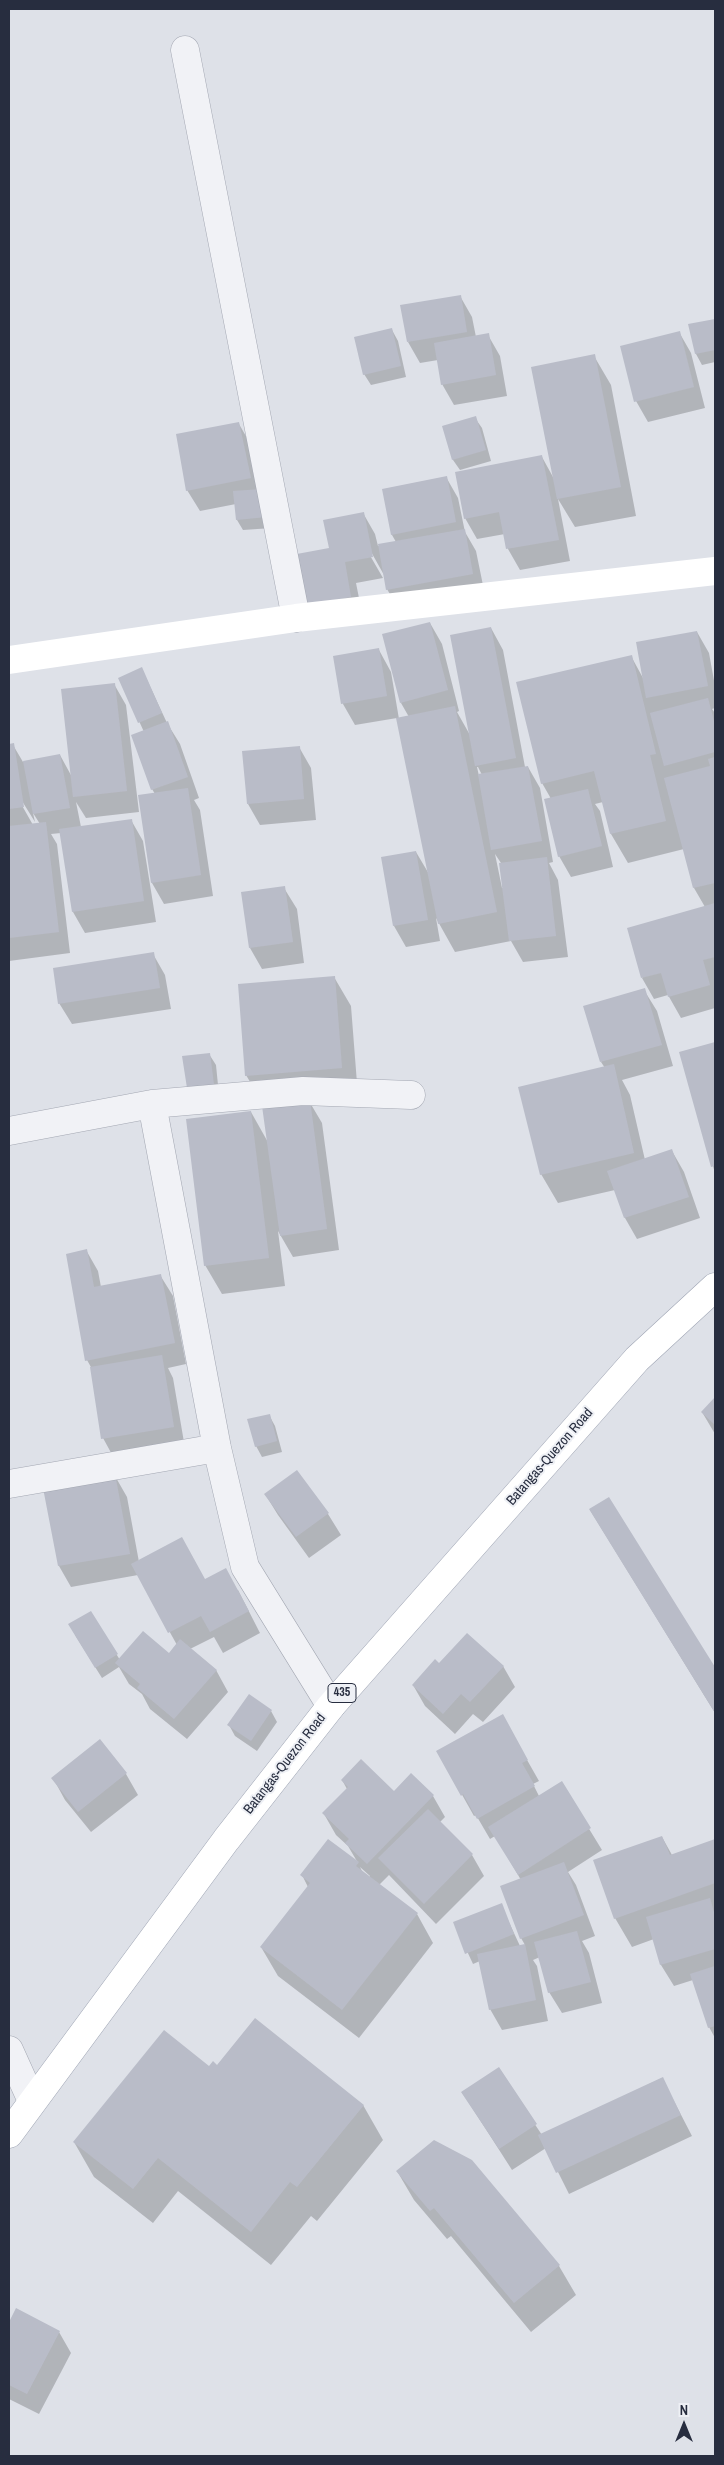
<!DOCTYPE html>
<html>
<head>
<meta charset="utf-8">
<style>
	body { margin:0 }
	#map { position:relative; width:724px; height:2465px; overflow:hidden; background:#dee1e8; font-family:"Archivo Narrow",sans-serif }
	canvas { display:block }
	.frame { position:absolute; inset:0; border:10px solid #272d3f; pointer-events:none }
	.north { position:absolute; left:659px; top:2400px; width:50px; height:50px; -webkit-text-stroke:4px #eef0f5; paint-order:stroke; rotate:0deg; font-size:14px; font-weight:700; line-height:20px; text-align:center; color:#272d3f }
	.north::after { content:''; display:block; margin:auto; width:18px; height:22px; background:#272d3f; clip-path:polygon(50% 0,100% 100%,50% 72%,0 100%) }
</style>
</head>
<body>
<div id="map">
<canvas width="724" height="2465"></canvas>
<div class="frame"></div>
<div class="north">N</div>
</div>
<script>
const context = document.querySelector('canvas').getContext('2d');
context.lineJoin = 'round';
function paint(path, color) {
  context.fillStyle = color;
  context.fill(path, 'evenodd');
}
function shape(rows) {
  const path = new Path2D();
  for (const r of rows) {
    path.moveTo(r[0], r[1]);
    for (let i = 2; i < r.length; i += 2) path.lineTo(r[i], r[i + 1]);
  }
  return path;
}
function trace(path, color, width, dash) {
  context.strokeStyle = color;
  context.lineWidth = width;
  context.lineCap = dash ? 'butt' : 'round';
  context.setLineDash(dash || []);
  context.stroke(path);
}
function write(font, color, halo, rows, align = 'center') {
  context.font = font + ' "Archivo Narrow",sans-serif';
  context.lineWidth = 4;
  context.setLineDash([]);
  context.textBaseline = 'middle';
  context.strokeStyle = halo;
  context.fillStyle = color;
  for (const [text, x, y, turn = 0] of rows) {
    context.save();
    context.translate(x, y);
    context.rotate((+turn || 0) * Math.PI / 180);
    context.textAlign = isNaN(turn) ? turn : align;
    if (halo) context.strokeText(text, 0, 0);
    context.fillText(text, 0, 0);
    context.restore();
  }
}
paint(shape([
	[460,296,472,317,476,337,488,335,500,356,507,396,454,405,442,384,438,360,420,363,408,342],
	[715,320,715,362,702,365,696,354,690,325],
	[392,330,398,341,406,377,371,385,364,374],
	[679,332,691,353,705,408,648,422,636,401],
	[594,356,611,385,636,516,575,527,558,499,570,561,520,570,508,549,505,534,477,539,465,518,542,457,553,477],
	[475,418,482,428,491,461,460,470,453,460,444,426],
	[239,424,251,445,272,528,243,530,237,520,236,504,200,511,187,490],
	[446,477,458,498,465,532,476,551,485,595,399,610,387,589,384,575,370,550,368,552,383,578,356,583,363,618,309,629,330,549,363,513,375,534,378,546,396,542,392,535,383,490],
	[430,623,442,644,459,711,457,712,470,735,491,628,503,650,525,767,528,767,540,788,553,862,549,863,558,880,568,957,523,962,511,941,455,952,436,918,440,941,406,947,394,926,382,858,416,852,429,874,397,718,355,725,343,704,334,657,379,650,391,672,399,719,409,717,401,703],
	[477,767,478,767,482,775,479,776],
	[495,854,501,863,504,888,502,888],
	[697,632,709,653,715,686,715,708,712,709,715,713,715,1008,681,1018,668,995,654,999,642,978,705,907,694,888,684,849,628,863,611,834,603,802,595,804,600,811,613,867,571,877,559,856,550,797,542,783,631,656,643,678],
	[142,669,167,723,180,744,199,798,194,800,200,810,213,896,164,904,152,883,155,794,152,789,144,732,120,679],
	[114,684,126,705,139,812,86,818,76,802,81,827,131,820,143,841,156,922,85,933,73,912,61,833,51,834,57,844,70,953,9,961,9,745,13,745,23,762,60,755,72,777],
	[22,801,35,822,33,813,40,824,33,825,20,802],
	[299,747,311,768,316,820,260,825,248,804],
	[284,888,297,909,304,963,262,969,250,948],
	[153,954,165,975,171,1009,72,1024,59,1003],
	[334,977,351,1006,358,1096,309,1101,322,1123,339,1250,293,1257,278,1231,285,1286,222,1294,205,1265,251,1112,269,1144,263,1104,246,1075],
	[644,990,657,1011,673,1066,622,1080,630,1095,645,1160,672,1151,684,1172,700,1218,637,1239,625,1218,615,1190,558,1203,541,1174,605,1068,601,1062],
	[715,1043,715,1173,680,1053],
	[209,1054,216,1065,219,1095,188,1088],
	[86,1250,98,1271,101,1287,160,1275,173,1296,186,1364,168,1368,173,1378,185,1448,115,1460,103,1438,92,1369,87,1360],
	[715,1399,715,1434,702,1412],
	[269,1415,275,1426,282,1452,262,1457,256,1446],
	[297,1472,328,1514,341,1535,309,1558,278,1515,265,1494],
	[115,1476,127,1497,139,1562,238,1590,260,1633,223,1653,214,1637,190,1649,216,1670,228,1692,187,1739,150,1709,142,1694,129,1684,119,1667,102,1678,75,1635,90,1612,120,1660,169,1654,177,1645,138,1575,71,1587,59,1566,44,1489],
	[609,1499,715,1670,715,1713,590,1510],
	[439,1665,503,1666,515,1687,483,1722,473,1714,455,1734,425,1706,413,1685],
	[271,1711,277,1722,257,1751,235,1736,229,1725],
	[514,1737,539,1781,533,1784,539,1796,561,1783,602,1850,568,1872,576,1885,595,1936,582,1941,589,1953,602,2003,562,2013,549,1992,540,1957,533,1960,537,1966,548,2021,502,2030,490,2009,480,1961,473,1964,454,1923,501,1905,520,1946,525,1945,521,1938,521,1880,495,1836,490,1839,476,1815,474,1816,438,1752],
	[100,1741,126,1774,138,1795,91,1832,65,1800,53,1778],
	[342,1780,394,1793,433,1796,445,1817,440,1822,472,1855,484,1876,436,1924,389,1875,379,1885,417,1914,433,1943,359,2038,278,1976,261,1947,308,1887,302,1875,358,1863,348,1846,336,1835,324,1814,347,1789],
	[360,1867,370,1876,369,1878,363,1873],
	[662,1837,672,1855,715,1840,715,2038,709,2027,693,1980,674,1986,661,1965,654,1939,632,1947,615,1918],
	[218,2066,363,2105,383,2140,317,2221,311,2216,271,2265,178,2191,153,2223,94,2177,74,2142,209,2068],
	[498,2069,542,2135,662,2078,692,2136,569,2194,546,2148,512,2170,462,2092],
	[471,2161,559,2266,576,2295,531,2332,451,2236,447,2239,414,2200,397,2171],
	[16,2310,59,2332,71,2353,39,2414,9,2399,9,2324]
]), '#0003');
paint(shape([
	[461,295,467,332,407,342,400,305],
	[715,319,715,350,695,354,688,324],
	[392,328,401,366,363,375,354,337],
	[680,331,694,387,634,402,620,346],
	[489,333,496,375,441,385,434,343],
	[595,354,621,487,557,499,531,367],
	[476,416,486,450,452,460,442,426],
	[239,422,251,478,186,491,176,434],
	[542,455,559,540,506,549,499,512,464,519,455,472],
	[447,476,456,522,391,535,382,489],
	[263,489,266,517,236,520,233,491],
	[364,512,373,557,345,562,351,597,296,608,286,556,329,548,323,520],
	[465,529,473,574,386,590,378,544],
	[430,622,448,690,400,703,382,634],
	[491,627,516,758,475,766,450,635],
	[697,631,708,686,646,698,636,642],
	[379,648,387,696,341,704,333,656],
	[632,655,656,754,650,755,666,821,610,834,594,771,541,784,516,682],
	[142,667,162,713,138,723,118,678],
	[115,683,127,791,73,797,61,689],
	[708,698,715,725,715,752,664,766,650,713],
	[455,706,497,912,438,924,396,718],
	[168,721,188,777,151,790,131,735],
	[14,743,24,807,9,809,9,744],
	[300,746,304,799,247,804,242,751],
	[60,754,70,808,33,814,23,761],
	[715,757,715,883,693,888,664,778,710,766,708,759],
	[528,766,542,841,491,850,478,774],
	[188,788,201,875,151,883,138,795],
	[588,789,602,846,558,857,544,799],
	[132,819,144,901,72,912,59,829],
	[46,822,59,932,9,938,9,826],
	[416,851,428,920,393,926,381,857],
	[547,857,556,936,509,941,499,863],
	[285,886,293,942,249,948,241,892],
	[715,903,715,957,703,960,710,985,668,997,661,973,641,978,627,928],
	[154,952,160,988,58,1004,53,968],
	[335,976,342,1068,245,1076,238,984],
	[645,988,662,1045,600,1062,583,1006],
	[715,1042,715,1166,711,1167,679,1052],
	[210,1053,214,1085,187,1088,182,1056],
	[614,1064,634,1153,540,1175,518,1087],
	[310,1100,327,1229,280,1236,262,1106],
	[251,1111,269,1258,204,1266,186,1119],
	[672,1149,689,1197,624,1218,607,1171],
	[87,1249,94,1287,161,1274,175,1343,85,1361,66,1254],
	[162,1355,174,1427,101,1439,90,1367],
	[715,1397,715,1425,701,1412],
	[270,1414,277,1441,255,1447,247,1419],
	[297,1470,329,1513,296,1537,264,1494],
	[115,1474,130,1554,58,1566,43,1488],
	[609,1497,715,1667,715,1713,589,1509],
	[182,1537,205,1579,226,1568,249,1611,210,1632,201,1616,168,1633,131,1564],
	[91,1611,118,1654,95,1668,68,1624],
	[143,1631,169,1653,180,1639,217,1670,174,1719,137,1688,140,1684,115,1663],
	[467,1633,504,1666,470,1702,461,1694,443,1714,412,1685,435,1659,439,1663],
	[249,1694,272,1710,251,1741,227,1725],
	[503,1714,528,1760,522,1763,535,1786,477,1819,463,1794,461,1796,436,1751],
	[100,1739,127,1773,78,1812,51,1778],
	[361,1759,394,1791,411,1773,434,1795,367,1864,345,1843,349,1839,322,1813,348,1787,341,1780],
	[562,1781,591,1828,518,1875,488,1827],
	[428,1809,473,1854,424,1904,378,1858],
	[662,1836,670,1855,715,1839,715,1883,614,1919,593,1860],
	[328,1839,359,1862,356,1866,418,1913,342,2010,260,1947,310,1883,300,1875],
	[564,1862,584,1915,520,1939,500,1886],
	[710,1898,715,1916,715,1949,660,1965,646,1917],
	[502,1903,514,1934,465,1954,453,1922],
	[577,1931,591,1982,548,1993,534,1942],
	[525,1944,536,2000,489,2010,477,1954],
	[715,1966,715,2026,708,2028,690,1974],
	[255,2018,364,2105,297,2187,290,2182,251,2232,158,2158,133,2189,73,2142,164,2030,209,2066,213,2061,217,2065],
	[499,2067,537,2124,499,2149,461,2092],
	[663,2077,681,2115,556,2173,538,2135],
	[434,2140,472,2160,560,2265,514,2303,434,2208,430,2211,396,2171],
	[16,2308,60,2331,27,2394,9,2385,9,2322]
]), '#b9bcc8');
const street = shape([
	[185,50,296,618],
	[152,1104,217,1448,245,1567,331,1706],
	[9,1131,152,1104,303,1091,411,1095],
	[9,1484,217,1448],
	[9,2050,32,2101]
]);
const primary = shape([
	[9,2134,226,1840,331,1706,637,1359,715,1287]
]);
trace(street, '#a3a7b2', 29);
trace(primary, '#9ea4b3', 29);
trace(street, '#f1f2f6', 28);
trace(shape([
	[9,660,296,618,715,571]
]), '#fff', 28);
trace(primary, '#fff', 28);
for (const [x, y, w] of [
	[342,1693,28]
]) {
  const box = new Path2D();
  box.roundRect(x - w / 2, y - 9.5, w, 19, 4);
  context.fillStyle = '#eef0f5';
  context.fill(box);
  trace(box, '#272d3f', 1);
}
write('bold 12px', '#272d3f', null, [
	["435",342,1693]
]);
write('14px', '#272d3f', '#eef0f5', [
	["Batangas-Quezon Road",550,1457,-49],
	["Batangas-Quezon Road",285,1764,-52]
]);
</script>
</body>
</html>
